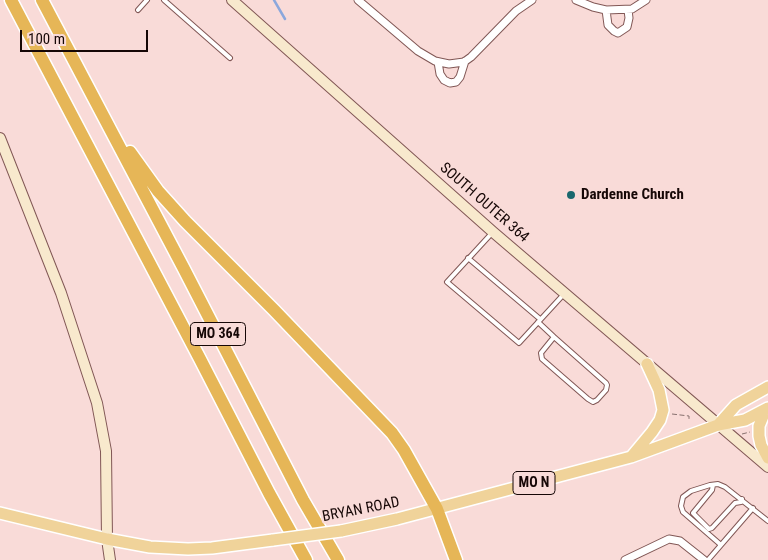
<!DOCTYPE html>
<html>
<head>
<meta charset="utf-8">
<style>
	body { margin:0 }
	#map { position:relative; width:768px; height:560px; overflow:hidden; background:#f9dbd8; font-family:"Roboto Condensed",sans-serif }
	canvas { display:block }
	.scale { position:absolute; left:20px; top:30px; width:128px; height:22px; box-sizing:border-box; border:2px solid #160706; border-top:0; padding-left:6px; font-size:15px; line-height:18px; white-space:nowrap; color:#160706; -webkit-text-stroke:4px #f9dbd8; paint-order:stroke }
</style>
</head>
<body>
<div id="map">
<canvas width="768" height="560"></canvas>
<div class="scale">100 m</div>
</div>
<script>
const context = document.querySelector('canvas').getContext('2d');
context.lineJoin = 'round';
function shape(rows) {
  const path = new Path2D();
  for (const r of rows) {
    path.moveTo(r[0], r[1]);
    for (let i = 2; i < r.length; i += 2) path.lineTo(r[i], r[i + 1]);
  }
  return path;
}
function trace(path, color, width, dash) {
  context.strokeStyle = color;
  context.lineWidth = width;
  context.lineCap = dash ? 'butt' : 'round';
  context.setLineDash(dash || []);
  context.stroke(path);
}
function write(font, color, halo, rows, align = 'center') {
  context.font = font + ' "Roboto Condensed",sans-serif';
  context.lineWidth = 5;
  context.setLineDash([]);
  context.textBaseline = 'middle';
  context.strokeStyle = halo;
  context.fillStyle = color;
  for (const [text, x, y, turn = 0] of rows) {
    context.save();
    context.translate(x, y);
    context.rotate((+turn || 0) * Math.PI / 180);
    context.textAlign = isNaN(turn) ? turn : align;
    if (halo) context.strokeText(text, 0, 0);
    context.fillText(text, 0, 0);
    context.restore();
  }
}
trace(shape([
	[274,0,285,19]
]), '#8ba7dc', 2.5);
const lane = shape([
	[164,0,230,58],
	[138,10,147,0],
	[492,233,447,282,519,343,564,294],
	[468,258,540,319],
	[538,322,554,337,606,383,607,385,606,390,597,400,593,402,588,399,542,359,541,353,554,337],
	[713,485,712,490,693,513,709,529,712,528,735,503,741,502,742,499],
	[721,545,683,512,681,506,683,497,691,491,710,485,718,484,725,487,768,521],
	[708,560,753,508]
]);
const street = shape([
	[358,0,418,51,435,61,449,64,464,62,471,57,516,11,532,0],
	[576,0,593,7,606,10,632,9,646,0],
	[606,10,608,25,614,31,618,33,627,27,629,18,628,10],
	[438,62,440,74,444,80,450,83,456,82,460,77,465,61],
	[625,560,669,539,680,541,704,560]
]);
const secondary = shape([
	[232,0,493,232,768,467],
	[0,138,61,293,97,403,106,451,107,539,110,560]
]);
const primary = shape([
	[766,409,759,426,759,436,761,445,768,458],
	[718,425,736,405,768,387],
	[632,456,652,432,660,420,663,410,659,390,647,364],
	[0,513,107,539,150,547,188,549,212,548,273,540],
	[341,531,397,519,631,457,718,425,745,420,768,408]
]);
const highway = shape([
	[11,0,200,359,269,493,306,560],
	[42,0,184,269,303,500,338,560],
	[130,152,158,191,185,221,274,310,392,433,404,450,437,509,456,560]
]);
trace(lane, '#815755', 6);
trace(street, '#815755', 9);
trace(secondary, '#815755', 12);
trace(primary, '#fff', 14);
trace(highway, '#fff', 15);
trace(shape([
	[672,414,689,416,689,420],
	[742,434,750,432]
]), '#87706e', 1, [5, 2.5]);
trace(lane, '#fff', 4);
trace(street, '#fff', 7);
trace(secondary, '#f8e9cd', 10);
trace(primary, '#f0d39a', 11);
trace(highway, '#e6b657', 12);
const primaryBridge = shape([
	[273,540,341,531]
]);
trace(primaryBridge, '#fff', 14, []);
trace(primaryBridge, '#f0d39a', 11);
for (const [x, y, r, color] of [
	[571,195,5,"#1a676d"]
]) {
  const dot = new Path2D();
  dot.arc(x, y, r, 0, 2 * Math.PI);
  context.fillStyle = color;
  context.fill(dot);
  trace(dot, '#f9dbd8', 2);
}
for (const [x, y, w] of [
	[218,334,55],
	[534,483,42]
]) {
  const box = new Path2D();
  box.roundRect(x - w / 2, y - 11.5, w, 23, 4);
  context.fillStyle = '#f9dbd8';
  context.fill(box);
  trace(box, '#160706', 1);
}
write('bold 14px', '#160706', null, [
	["MO 364",218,334],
	["MO N",534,483]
]);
write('bold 15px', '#160706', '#f9dbd8', [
	["Dardenne Church",581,195]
], 'left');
write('15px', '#160706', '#f9dbd8', [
	["SOUTH OUTER 364",484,203,41],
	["BRYAN ROAD",361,510,-11]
]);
</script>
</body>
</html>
